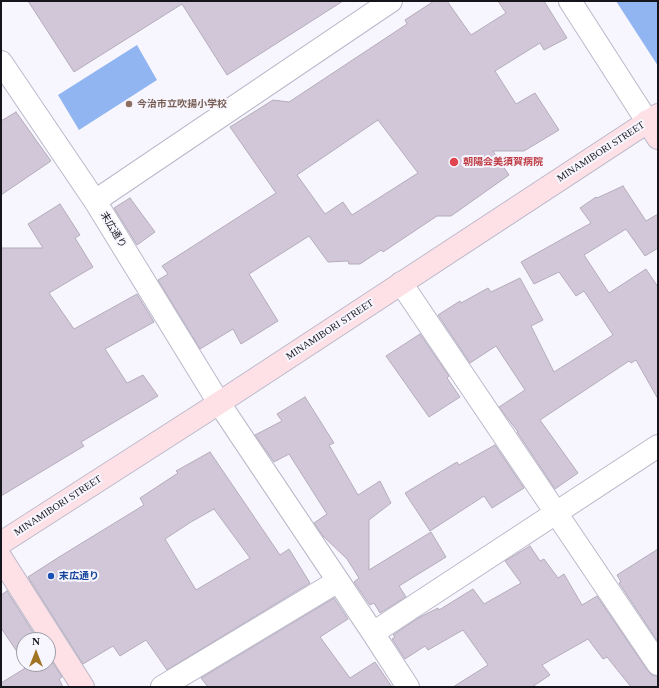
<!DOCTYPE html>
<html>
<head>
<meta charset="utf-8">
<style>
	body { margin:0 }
	#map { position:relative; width:659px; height:688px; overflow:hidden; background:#f7f6fe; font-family:"Times New Roman",serif }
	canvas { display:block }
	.frame { position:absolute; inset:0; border:2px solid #16151b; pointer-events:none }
	.north { position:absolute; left:16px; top:632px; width:40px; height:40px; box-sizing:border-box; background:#f7f6fe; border:1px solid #9d9ca3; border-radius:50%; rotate:0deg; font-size:11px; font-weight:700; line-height:16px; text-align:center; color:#16151b }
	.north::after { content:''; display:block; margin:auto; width:14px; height:18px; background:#a07325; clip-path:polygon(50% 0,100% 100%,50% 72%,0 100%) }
</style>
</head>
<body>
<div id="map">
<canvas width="659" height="688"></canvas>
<div class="frame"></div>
<div class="north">N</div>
</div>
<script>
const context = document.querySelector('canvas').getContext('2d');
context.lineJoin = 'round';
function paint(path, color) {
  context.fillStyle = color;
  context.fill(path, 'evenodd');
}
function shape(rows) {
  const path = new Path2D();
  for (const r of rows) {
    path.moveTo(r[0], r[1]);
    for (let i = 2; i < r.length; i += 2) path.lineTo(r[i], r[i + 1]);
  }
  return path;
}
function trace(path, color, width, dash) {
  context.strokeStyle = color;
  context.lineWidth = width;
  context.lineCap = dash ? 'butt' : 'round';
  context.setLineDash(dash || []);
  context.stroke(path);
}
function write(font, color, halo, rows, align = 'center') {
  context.font = font + ' "Times New Roman","Noto Sans JP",serif';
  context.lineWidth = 4;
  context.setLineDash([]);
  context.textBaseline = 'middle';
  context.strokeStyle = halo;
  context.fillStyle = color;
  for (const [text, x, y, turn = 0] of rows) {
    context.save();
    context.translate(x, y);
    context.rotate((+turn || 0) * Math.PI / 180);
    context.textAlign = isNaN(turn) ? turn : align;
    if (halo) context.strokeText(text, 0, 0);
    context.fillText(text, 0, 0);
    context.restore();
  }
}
paint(shape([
	[616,1,658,1,658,66],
	[137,45,157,80,79,130,58,95]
]), '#90b5f0');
const building = shape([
	[28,1,343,1,227,75,182,4,74,72,28,1],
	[434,1,447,1,471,35,506,13,498,1,544,1,567,38,544,50,540,43,495,71,516,104,535,93,559,130,524,151,493,151,509,175,451,216,437,216,383,252,381,250,360,264,349,264,348,261,328,262,309,236,249,274,278,321,241,344,233,329,200,349,158,280,168,274,162,266,276,193,230,127,273,100,289,102,407,24,405,20,434,1],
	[378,120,418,173,352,215,343,202,325,214,297,175,378,120],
	[16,112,51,161,1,195,1,121,16,112],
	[623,186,646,221,658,214,658,248,645,256,626,229,584,255,609,293,646,269,658,287,658,399,636,360,631,363,629,361,540,420,578,473,555,489,517,432,518,432,499,407,525,390,496,346,470,363,438,315,460,301,461,303,488,288,491,292,520,278,543,320,531,326,554,372,613,335,584,291,576,296,559,272,534,284,521,262,591,223,580,208,596,197,597,198,623,186],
	[130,198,155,232,137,245,114,208,130,198],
	[60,204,80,235,75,238,93,267,49,293,74,329,137,294,154,322,105,349,127,383,143,375,158,396,81,442,84,446,1,496,1,248,43,248,28,224,60,204],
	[420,334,449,376,447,378,460,397,429,417,386,356,420,334],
	[305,397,334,443,329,445,358,495,380,481,391,503,369,520,369,570,431,532,446,557,399,586,406,597,380,613,374,603,370,605,354,582,359,578,347,559,323,536,314,523,327,514,289,454,274,462,255,435,282,421,277,414,305,397],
	[495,445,524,488,492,508,484,496,430,531,405,493,457,462,459,465,495,445],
	[210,452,280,555,289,549,310,583,167,670,146,640,120,656,113,646,83,664,28,577,59,557,144,505,140,498,178,473,176,471,210,452],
	[214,509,250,558,196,590,165,539,191,522,214,509],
	[530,546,540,561,544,559,558,578,564,574,582,605,597,596,648,671,652,675,658,676,658,687,631,687,607,657,603,659,588,639,542,665,550,675,532,687,453,687,488,665,463,630,428,650,425,646,405,659,392,639,395,637,393,635,418,618,438,608,439,610,473,589,484,604,521,583,505,561,530,546],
	[658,549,658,642,619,583,621,582,617,575,658,549],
	[7,591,38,640,24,640,24,662,1,628,1,595,7,591],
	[334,598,348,619,320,637,350,678,375,662,392,687,208,687,201,678,334,598],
	[48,655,62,677,59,679,63,687,1,687,1,683,27,667,25,664,48,664,48,655]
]);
paint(building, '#d1c7d8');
trace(building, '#b4abbb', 1);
const street = shape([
	[570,1,647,121],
	[1,62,95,201,219,403,373,633,408,687],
	[95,201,391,1],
	[401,283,658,664],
	[373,633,658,446],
	[162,687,338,581]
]);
const secondary = shape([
	[647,121,658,138],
	[1,543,219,403,658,115],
	[1,558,83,687]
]);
trace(street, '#bbb8ca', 24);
trace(secondary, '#bbb8ca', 24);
trace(street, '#fff', 22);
trace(secondary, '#fde1e6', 22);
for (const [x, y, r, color] of [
	[129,104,4,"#8d6e63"],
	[454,162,5,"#e0444e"],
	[51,576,4,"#1a4fb4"]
]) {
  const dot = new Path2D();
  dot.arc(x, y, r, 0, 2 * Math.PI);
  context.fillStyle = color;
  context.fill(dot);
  trace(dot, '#f7f6fe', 1.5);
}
write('bold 10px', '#785e54', '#f7f6fe', [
	["今治市立吹揚小学校",137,104]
], 'left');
write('10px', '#16151b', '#f7f6fe', [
	["MINAMIBORI STREET",601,152,-33],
	["末広通り",113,230,59],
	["MINAMIBORI STREET",330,330,-33],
	["MINAMIBORI STREET",58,506,-33]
]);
write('bold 10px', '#be3a42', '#f7f6fe', [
	["朝陽会美須賀病院",463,162]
], 'left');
write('bold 10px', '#164399', '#f7f6fe', [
	["末広通り",59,576]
], 'left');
</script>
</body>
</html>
